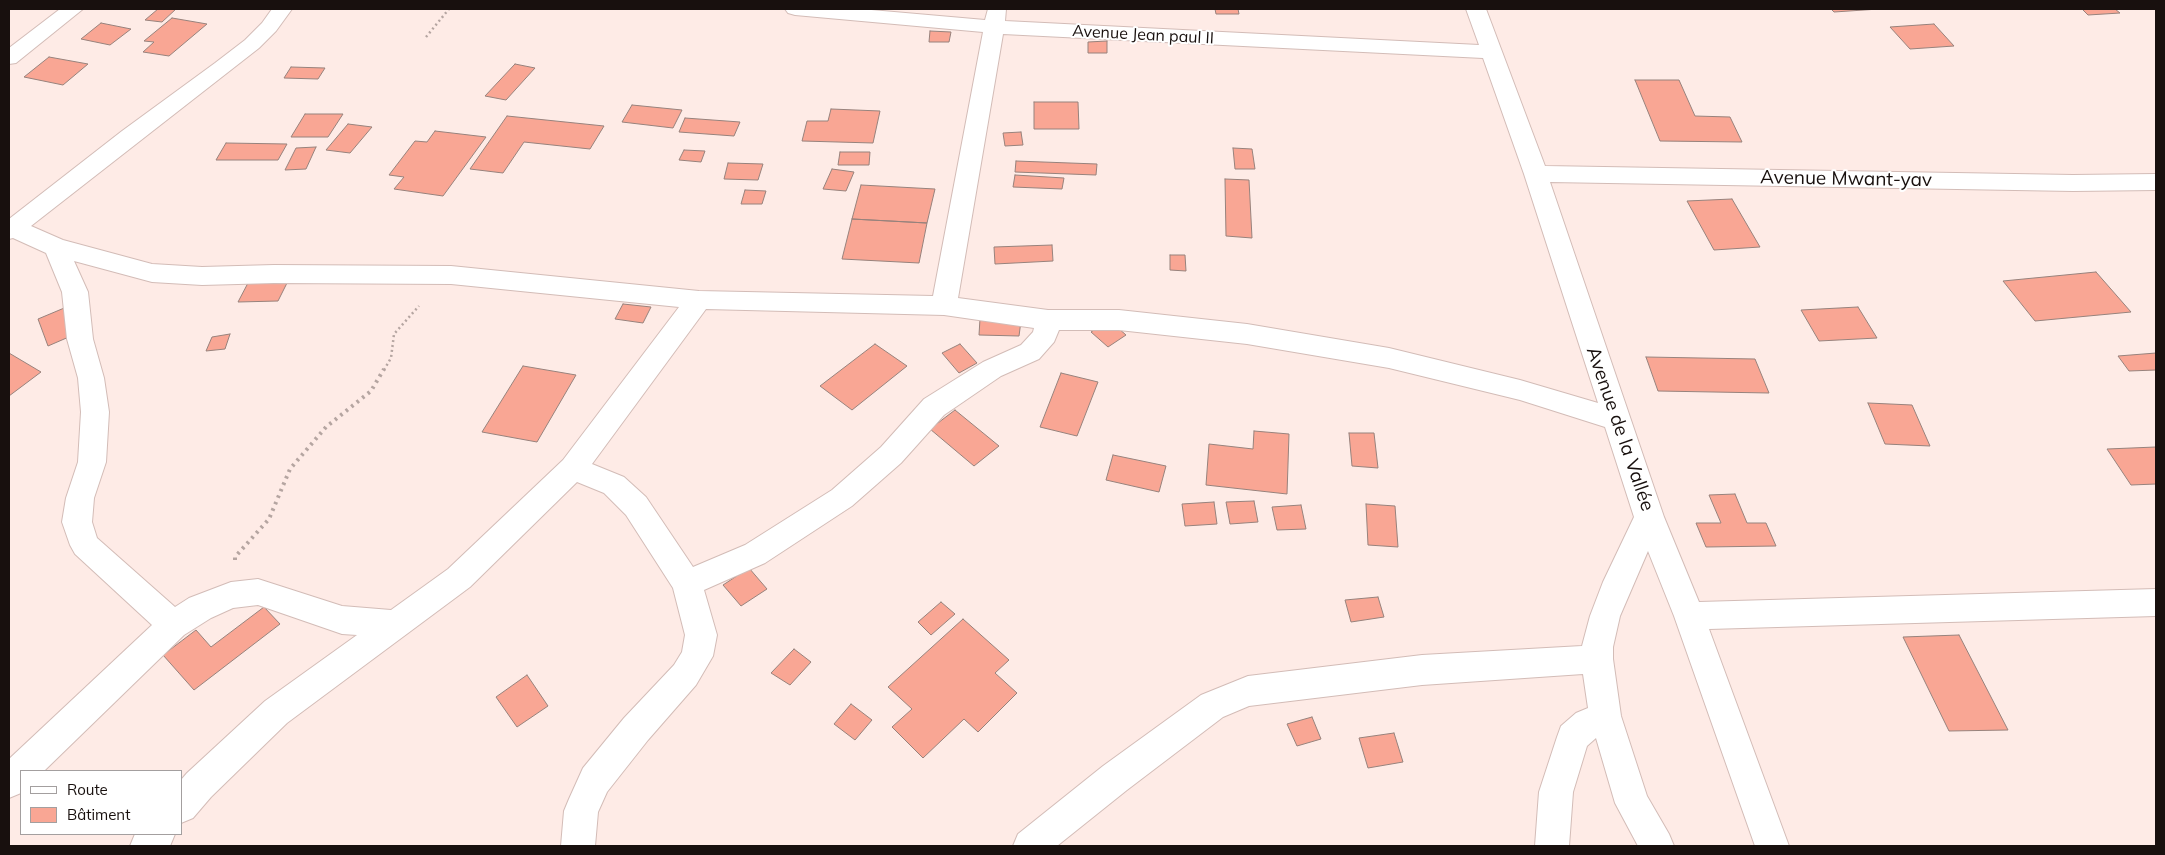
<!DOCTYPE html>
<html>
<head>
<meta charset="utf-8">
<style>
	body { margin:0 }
	#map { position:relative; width:2165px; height:855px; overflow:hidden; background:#feebe6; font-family:Mulish,sans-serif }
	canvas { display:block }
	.frame { position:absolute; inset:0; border:10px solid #18100e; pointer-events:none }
	.legend { position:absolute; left:20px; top:770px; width:162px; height:65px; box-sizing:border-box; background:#fff; border:1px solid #a39f9f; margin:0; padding:6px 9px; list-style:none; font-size:15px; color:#18100e }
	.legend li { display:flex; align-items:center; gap:10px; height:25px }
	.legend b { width:25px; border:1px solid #a39f9f }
</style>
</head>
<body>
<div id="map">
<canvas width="2165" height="855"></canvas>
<div class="frame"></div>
<ul class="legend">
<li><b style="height:6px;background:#fff"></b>Route</li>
<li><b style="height:14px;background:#f9a694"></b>Bâtiment</li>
</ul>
</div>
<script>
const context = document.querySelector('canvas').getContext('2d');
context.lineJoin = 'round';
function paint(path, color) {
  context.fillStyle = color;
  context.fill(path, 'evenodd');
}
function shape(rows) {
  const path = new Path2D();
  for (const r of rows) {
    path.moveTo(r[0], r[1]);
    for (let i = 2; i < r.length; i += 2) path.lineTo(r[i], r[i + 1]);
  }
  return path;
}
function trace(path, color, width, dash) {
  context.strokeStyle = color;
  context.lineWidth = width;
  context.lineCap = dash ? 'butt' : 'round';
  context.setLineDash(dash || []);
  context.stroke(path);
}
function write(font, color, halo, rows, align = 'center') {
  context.font = font + ' Mulish,sans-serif';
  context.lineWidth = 4;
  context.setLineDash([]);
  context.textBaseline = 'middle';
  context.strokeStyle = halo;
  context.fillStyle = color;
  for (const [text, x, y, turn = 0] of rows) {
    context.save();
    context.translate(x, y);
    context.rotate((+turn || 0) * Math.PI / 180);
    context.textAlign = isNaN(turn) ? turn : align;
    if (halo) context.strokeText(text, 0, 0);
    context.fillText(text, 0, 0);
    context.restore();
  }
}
const building = shape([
	[158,9,176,9,162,22,145,20,158,9],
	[1215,9,1238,9,1239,14,1216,14,1215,9],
	[1831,9,1879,9,1834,12,1831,9],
	[2082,9,2115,9,2120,13,2088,15,2082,9],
	[172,18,207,24,169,56,143,52,154,42,144,41,172,18],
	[101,23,131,29,110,45,81,39,101,23],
	[1934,24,1954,46,1910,49,1890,27,1934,24],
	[930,31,951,32,949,42,929,42,930,31],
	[1107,41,1107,53,1088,53,1088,42,1107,41],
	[49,57,88,64,63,85,24,77,49,57],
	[515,64,535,68,506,100,485,96,515,64],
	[291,67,325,68,318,79,284,78,291,67],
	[1635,80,1679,80,1695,116,1730,117,1742,142,1660,141,1635,80],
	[1034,102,1078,102,1079,129,1034,129,1034,102],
	[632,105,682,110,673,128,622,122,632,105],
	[831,109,880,111,873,143,802,141,807,121,828,121,831,109],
	[305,114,343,114,328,137,291,137,305,114],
	[507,116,604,126,590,149,524,142,503,173,470,169,507,116],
	[685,118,740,122,734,136,679,132,685,118],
	[348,124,372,127,350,153,326,150,348,124],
	[435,131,486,137,443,196,394,189,404,177,389,175,415,141,427,142,435,131],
	[1021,132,1023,145,1005,146,1003,133,1021,132],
	[226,143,287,144,278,160,216,160,226,143],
	[316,147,306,169,285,170,296,148,316,147],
	[1233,148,1252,149,1255,169,1235,169,1233,148],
	[684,150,705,151,701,162,679,160,684,150],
	[840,152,870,152,869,165,838,165,840,152],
	[1016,161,1097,164,1096,175,1015,172,1016,161],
	[728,163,763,164,758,180,724,179,728,163],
	[832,169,854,172,846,191,823,189,832,169],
	[1015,175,1064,178,1062,189,1013,187,1015,175],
	[1225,179,1249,180,1252,238,1226,236,1225,179],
	[861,185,935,189,927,223,852,219,861,185],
	[745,190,766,191,762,204,741,204,745,190],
	[1732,199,1760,247,1714,250,1687,201,1732,199],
	[852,219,927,223,919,263,842,259,852,219],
	[1052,245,1053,261,995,264,994,247,1052,245],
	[1170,255,1185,255,1186,271,1170,270,1170,255],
	[2096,272,2131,312,2035,321,2003,281,2096,272],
	[248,283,287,283,278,301,238,302,248,283],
	[623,304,651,307,643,323,615,319,623,304],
	[69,306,78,333,48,346,38,319,69,306],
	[1858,307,1877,338,1819,341,1801,310,1858,307],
	[980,319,1021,321,1019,336,979,335,980,319],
	[1109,320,1126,335,1108,347,1091,332,1109,320],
	[230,334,225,349,206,351,212,337,230,334],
	[875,344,907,366,852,410,820,386,875,344],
	[960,344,977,363,959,373,942,353,960,344],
	[9,353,41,372,9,396,9,353],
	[2156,353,2156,370,2129,371,2118,356,2156,353],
	[1646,357,1755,359,1769,393,1658,391,1646,357],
	[523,366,576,375,537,442,482,432,523,366],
	[1061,373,1098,382,1077,436,1040,427,1061,373],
	[1868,403,1912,405,1930,446,1885,444,1868,403],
	[955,410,999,446,974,466,930,429,955,410],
	[1254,431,1289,434,1287,494,1206,485,1209,444,1253,449,1254,431],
	[1349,433,1374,433,1378,468,1352,466,1349,433],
	[2156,447,2156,484,2131,485,2107,449,2156,447],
	[1113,455,1166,466,1159,492,1106,480,1113,455],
	[1735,494,1747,523,1766,523,1776,546,1706,547,1696,523,1721,523,1709,495,1735,494],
	[1254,501,1258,522,1230,524,1226,502,1254,501],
	[1214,502,1217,524,1185,526,1182,504,1214,502],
	[1366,504,1395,506,1398,547,1368,545,1366,504],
	[1301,505,1306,529,1277,530,1272,507,1301,505],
	[749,568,767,589,741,606,723,585,749,568],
	[1378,597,1384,617,1351,622,1345,600,1378,597],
	[941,602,955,614,931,635,918,622,941,602],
	[264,607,280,624,194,690,163,655,196,630,211,647,264,607],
	[963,619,1009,660,995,673,1017,693,978,732,964,719,923,758,892,727,912,709,888,687,963,619],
	[1959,635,2008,730,1949,731,1903,637,1959,635],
	[794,649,811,662,790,685,771,673,794,649],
	[527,675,548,706,517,727,496,697,527,675],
	[851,704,872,720,855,740,834,724,851,704],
	[1312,717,1321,739,1297,746,1287,724,1312,717],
	[1394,733,1403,762,1368,768,1359,738,1394,733]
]);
paint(building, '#f9a694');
trace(building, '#97827c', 1);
const street = shape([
	[60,9,83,9,16,63,9,64,9,48,60,9],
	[272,9,292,9,276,31,259,48,31,226,63,240,152,264,202,267,274,265,451,266,699,291,933,296,983,32,795,15,788,13,785,9,860,9,985,20,988,9,1006,9,1005,21,1479,45,1466,9,1486,9,1545,166,2073,175,2156,174,2156,190,2073,191,1550,182,1664,517,1699,602,2156,589,2156,616,1709,629,1789,846,1755,846,1674,616,1648,551,1620,616,1613,647,1613,659,1621,716,1647,796,1669,834,1674,846,1638,846,1615,803,1596,738,1587,746,1573,792,1569,846,1535,846,1539,792,1557,737,1561,726,1576,713,1588,708,1583,674,1422,685,1249,706,1223,717,1127,790,1057,846,1013,846,1018,834,1103,766,1201,695,1248,676,1422,655,1582,646,1590,616,1603,582,1634,517,1605,427,1520,400,1389,368,1247,344,1119,330,1059,330,1054,342,1039,359,1001,376,944,415,901,463,852,506,765,563,704,590,717,635,713,656,696,685,648,740,607,792,598,812,595,846,561,846,564,811,569,799,583,768,624,718,674,665,682,652,685,635,673,588,626,515,604,493,577,482,470,587,287,723,211,797,193,818,181,823,181,780,187,773,265,701,357,635,342,634,258,605,233,608,211,618,184,635,44,771,21,771,21,793,9,798,9,759,152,625,75,554,70,545,62,522,66,498,78,462,81,412,78,378,67,339,62,292,46,253,13,238,9,239,9,219,122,131,215,63,245,40,262,23,272,9],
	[1003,34,1483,58,1524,174,1598,403,1520,380,1389,348,1247,324,1119,310,1048,310,958,298,1003,34],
	[74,261,152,282,202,285,274,283,451,284,679,307,563,460,448,569,391,610,342,606,258,579,231,582,189,598,175,607,97,538,92,522,94,498,106,462,109,412,104,378,93,339,88,292,74,261],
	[706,309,944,315,1034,328,1033,332,1021,345,983,362,924,399,881,447,832,490,745,545,693,567,646,497,624,477,592,464,706,309],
	[135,834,175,834,170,846,130,846,135,834]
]);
trace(street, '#d3bcb7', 2);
trace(shape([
	[426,37,449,9],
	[384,370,391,358,394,334,419,306]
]), '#b5a5a1', 2.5, [2, 3]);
trace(shape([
	[235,560,235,557,269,519,290,469,326,427,371,391,384,369]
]), '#b5a5a1', 4, [2.5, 4.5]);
paint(street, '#fff');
write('16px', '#18100e', '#fff', [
	["Avenue Jean paul II",1143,35,3]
]);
write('19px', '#18100e', '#fff', [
	["Avenue Mwant-yav",1846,179,1],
	["Avenue de la Vallée",1620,429,71]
]);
</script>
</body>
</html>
